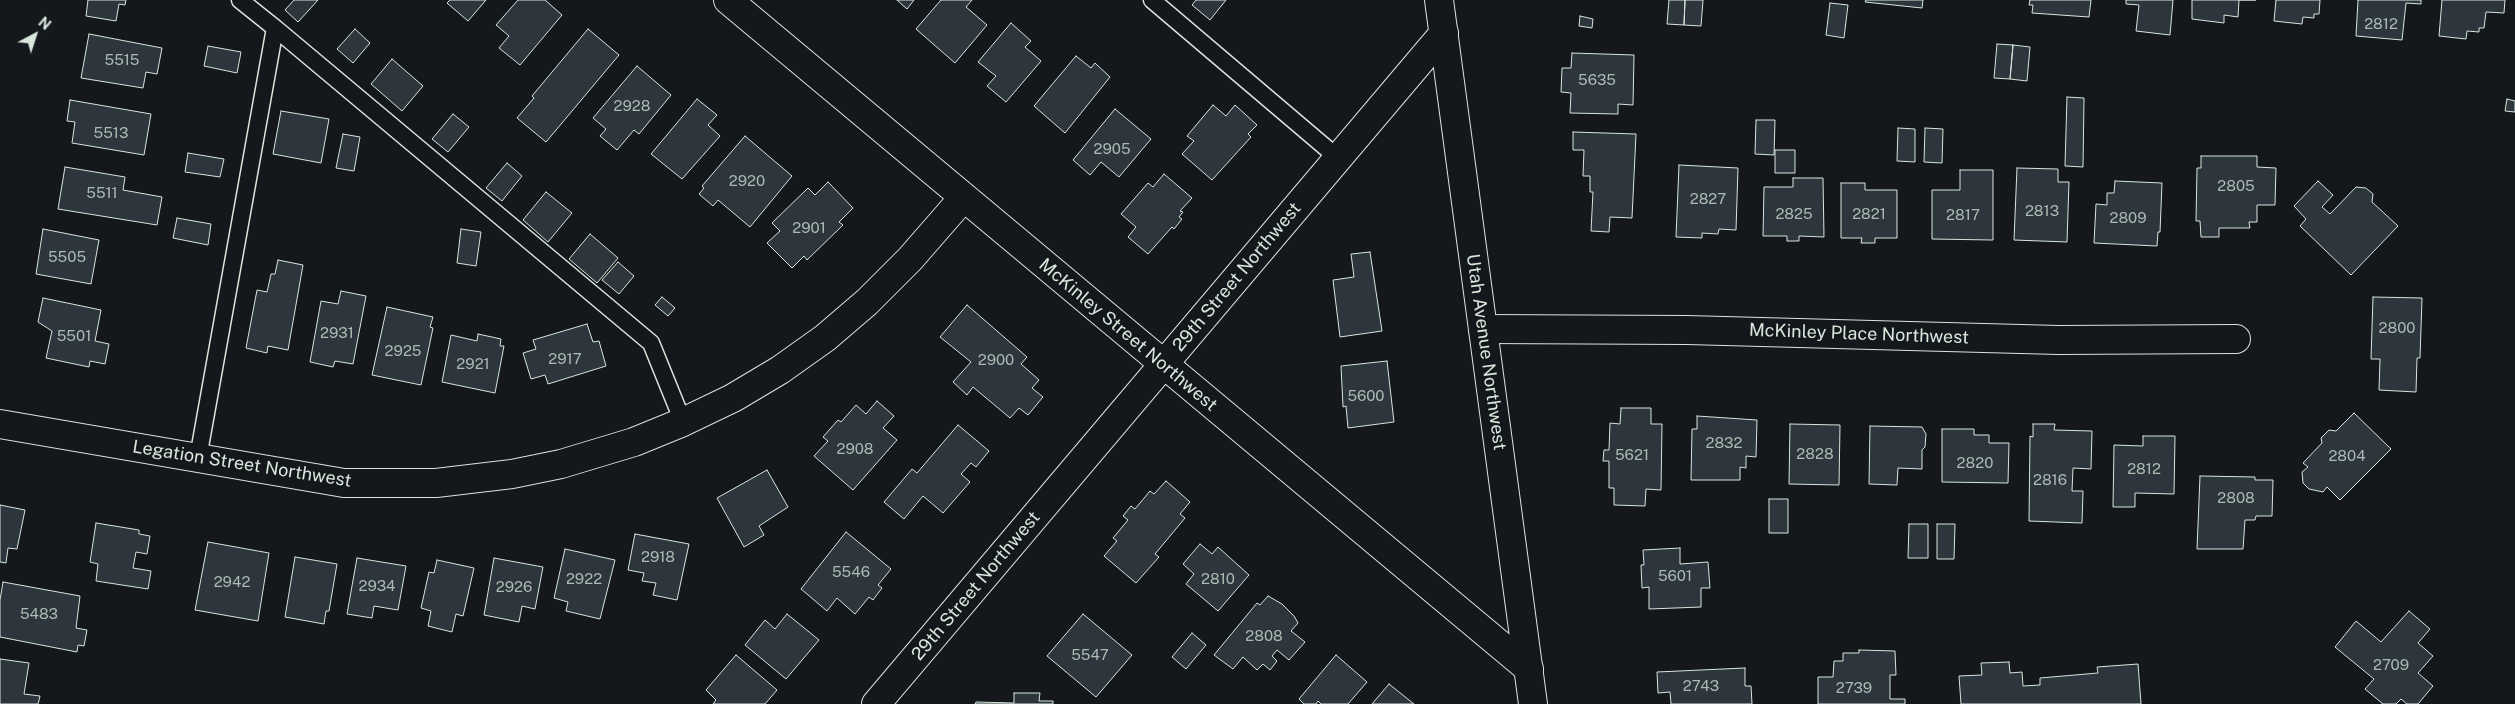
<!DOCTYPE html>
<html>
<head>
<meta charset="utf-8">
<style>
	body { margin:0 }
	#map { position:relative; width:2515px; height:704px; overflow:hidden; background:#14181c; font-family:"Public Sans",sans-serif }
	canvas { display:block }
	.north { position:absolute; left:10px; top:10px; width:50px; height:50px; -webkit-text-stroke:4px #14181c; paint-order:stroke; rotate:40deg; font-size:14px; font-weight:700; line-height:20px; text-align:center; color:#d8e6dc }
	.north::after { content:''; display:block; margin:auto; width:18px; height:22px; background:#d8e6dc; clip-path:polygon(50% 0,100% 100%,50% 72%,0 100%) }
</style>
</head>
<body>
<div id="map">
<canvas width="2515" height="704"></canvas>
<div class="north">N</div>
</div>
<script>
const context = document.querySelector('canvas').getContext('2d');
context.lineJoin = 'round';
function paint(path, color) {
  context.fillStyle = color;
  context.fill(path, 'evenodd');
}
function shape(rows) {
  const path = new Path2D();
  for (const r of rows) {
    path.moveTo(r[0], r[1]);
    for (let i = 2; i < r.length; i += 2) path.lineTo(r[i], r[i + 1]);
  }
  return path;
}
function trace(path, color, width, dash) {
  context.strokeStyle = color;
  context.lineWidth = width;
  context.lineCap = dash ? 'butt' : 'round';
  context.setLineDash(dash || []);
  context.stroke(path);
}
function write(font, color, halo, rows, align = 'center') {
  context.font = font + ' "Public Sans",sans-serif';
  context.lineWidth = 4;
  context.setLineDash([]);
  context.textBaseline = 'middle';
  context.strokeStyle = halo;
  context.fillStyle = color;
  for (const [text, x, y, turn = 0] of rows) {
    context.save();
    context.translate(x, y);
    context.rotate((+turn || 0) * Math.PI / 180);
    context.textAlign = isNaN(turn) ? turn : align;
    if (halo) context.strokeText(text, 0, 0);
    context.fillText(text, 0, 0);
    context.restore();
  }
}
const building = shape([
	[88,0,126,0,125,5,119,4,116,21,86,16,88,0],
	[294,0,318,0,298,22,285,10,294,0],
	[450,0,486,0,468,21,447,3,450,0],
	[518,0,545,0,562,15,520,65,499,48,509,36,496,25,518,0],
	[897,0,914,0,907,9,897,0],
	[941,0,972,0,966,7,987,25,955,63,916,29,941,0],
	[1196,0,1226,0,1210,20,1192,5,1196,0],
	[1669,0,1685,0,1684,25,1667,24,1669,0],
	[1685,0,1703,0,1701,26,1684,25,1685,0],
	[1866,0,1923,0,1922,8,1865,2,1866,0],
	[2030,0,2091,0,2089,17,2032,13,2033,5,2029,5,2030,0],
	[2126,0,2173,0,2170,35,2136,31,2139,5,2126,4,2126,0],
	[2192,0,2256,0,2239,0,2238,17,2224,15,2224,23,2192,19,2192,0],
	[2276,0,2320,0,2319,14,2314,14,2314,18,2303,17,2302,24,2274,21,2276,0],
	[2358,0,2421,0,2421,4,2406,3,2402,40,2356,36,2358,0],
	[2442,0,2505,0,2504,13,2486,12,2484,28,2479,28,2479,32,2467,31,2466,39,2439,36,2442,0],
	[1830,3,1848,5,1844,38,1826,35,1830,3],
	[1580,16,1593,19,1592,28,1579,26,1580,16],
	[1011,23,1031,41,1025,47,1041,61,1006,102,987,86,996,76,978,62,1011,23],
	[355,29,370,43,353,63,337,49,355,29],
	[588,29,619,55,546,142,517,118,534,98,532,96,588,29],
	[89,34,162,48,157,74,146,72,143,88,81,78,89,34],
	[1997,44,2013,45,2010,79,1994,78,1997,44],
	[2013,45,2030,47,2027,81,2010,79,2013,45],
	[208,46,241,52,237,73,204,66,208,46],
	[1572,53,1634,55,1633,105,1618,104,1618,114,1570,113,1571,93,1561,92,1562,68,1571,68,1572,53],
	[1076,56,1091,68,1095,63,1110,77,1065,133,1034,106,1076,56],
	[392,59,423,86,402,111,371,84,392,59],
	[637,66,671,95,639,134,634,130,617,150,600,136,606,129,593,118,637,66],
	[2067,97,2084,98,2083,167,2065,166,2067,97],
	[697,99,717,115,708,125,720,136,682,179,651,154,697,99],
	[2507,99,2515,101,2515,112,2505,111,2507,99],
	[70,100,151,114,144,155,72,143,75,122,67,121,70,100],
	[1213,105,1226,116,1235,105,1257,125,1248,134,1251,137,1212,180,1182,154,1194,141,1187,136,1213,105],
	[1115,109,1151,139,1119,177,1101,162,1090,175,1073,160,1115,109],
	[281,111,329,119,321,163,273,154,281,111],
	[453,114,469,127,448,152,432,139,453,114],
	[1756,120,1775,120,1774,155,1755,154,1756,120],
	[1898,128,1915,129,1915,162,1897,161,1898,128],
	[1925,128,1943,129,1942,163,1924,162,1925,128],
	[1573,132,1636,134,1632,218,1610,217,1609,232,1591,231,1593,192,1590,192,1590,176,1583,176,1584,150,1573,150,1573,132],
	[343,134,360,137,354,171,336,168,343,134],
	[745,136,792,176,750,227,718,200,713,206,699,194,704,188,702,186,745,136],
	[1775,150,1795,150,1795,173,1775,173,1775,150],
	[188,153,224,159,220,177,185,172,188,153],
	[2201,156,2257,156,2257,167,2276,168,2275,205,2257,205,2257,222,2249,222,2250,228,2219,228,2219,237,2201,237,2200,221,2196,221,2197,168,2201,168,2201,156],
	[507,163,522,176,502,201,486,188,507,163],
	[1679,165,1738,168,1736,230,1719,229,1718,234,1702,233,1702,238,1676,237,1679,165],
	[65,167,125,177,123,190,162,197,157,225,58,209,65,167],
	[2017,168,2058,169,2058,182,2069,182,2067,242,2014,240,2017,168],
	[1960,170,1993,170,1993,240,1932,239,1932,190,1960,190,1960,170],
	[1164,174,1192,198,1180,211,1183,212,1179,217,1182,219,1174,229,1172,227,1148,254,1128,237,1136,227,1121,214,1148,183,1153,187,1164,174],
	[1793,178,1823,178,1824,237,1799,236,1799,241,1787,241,1787,236,1763,236,1764,187,1793,187,1793,178],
	[2115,181,2162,183,2160,232,2158,232,2157,246,2094,243,2096,204,2107,205,2107,193,2114,193,2115,181],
	[2318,181,2333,195,2322,207,2330,214,2356,187,2366,188,2373,194,2372,202,2398,226,2351,275,2300,226,2306,219,2294,206,2318,181],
	[828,182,853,208,839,222,843,225,807,260,804,256,792,268,767,243,780,231,772,223,808,188,815,195,828,182],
	[1841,183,1865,183,1865,190,1897,190,1897,238,1875,238,1875,243,1861,243,1862,238,1841,238,1841,183],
	[546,192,572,213,548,242,523,220,546,192],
	[177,218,211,224,208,245,173,238,177,218],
	[43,229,99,240,91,284,36,274,43,229],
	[461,229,481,232,476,266,457,263,461,229],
	[590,234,618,258,597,283,569,259,590,234],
	[1370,252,1382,331,1340,337,1333,280,1354,277,1351,254,1370,252],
	[278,260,303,265,288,350,268,346,267,353,246,348,257,290,267,292,271,274,275,274,278,260],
	[618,262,634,276,619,294,602,280,618,262],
	[341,291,366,296,353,364,335,361,333,367,310,362,321,301,338,304,341,291],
	[662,297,675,308,668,316,655,305,662,297],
	[2373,297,2422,298,2420,358,2417,358,2416,392,2379,390,2380,359,2371,359,2373,297],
	[43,298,101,310,95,341,109,344,105,364,90,361,89,367,46,358,52,331,38,322,43,298],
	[967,305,1027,357,1021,364,1039,380,1032,388,1043,397,1028,415,1019,408,1010,418,973,387,967,395,953,382,971,362,940,337,967,305],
	[387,307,433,317,430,327,433,328,421,385,372,375,387,307],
	[587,324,593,342,599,341,606,366,548,384,545,375,531,379,523,353,536,349,533,340,587,324],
	[478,334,501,339,500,346,504,346,495,393,442,382,451,335,477,341,478,334],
	[1387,361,1394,422,1348,428,1346,406,1343,407,1341,366,1387,361],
	[877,401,894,416,883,428,897,440,853,490,814,456,828,441,823,437,838,420,841,422,856,405,866,414,877,401],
	[1621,408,1651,408,1651,424,1662,424,1661,490,1646,489,1645,506,1614,505,1614,488,1609,488,1609,461,1603,461,1604,450,1609,450,1610,423,1620,424,1621,408],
	[2354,413,2391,449,2340,500,2327,487,2323,492,2309,489,2303,483,2302,472,2308,467,2303,463,2322,443,2321,438,2329,430,2336,431,2354,413],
	[1697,416,1757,420,1756,457,1746,456,1746,468,1740,467,1740,480,1691,480,1692,429,1697,429,1697,416],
	[1790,424,1840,425,1839,485,1789,484,1790,424],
	[2033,424,2055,424,2054,430,2092,431,2091,469,2073,468,2072,491,2083,491,2082,523,2029,521,2030,436,2033,437,2033,424],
	[958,425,989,451,976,467,971,463,961,474,970,482,943,513,923,496,904,519,884,502,912,469,917,473,958,425],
	[1870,426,1922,427,1926,434,1925,447,1922,450,1922,469,1898,468,1897,485,1869,484,1870,426],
	[1942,429,1974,429,1974,435,1989,435,1989,443,2009,443,2008,483,1942,482,1942,429],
	[2143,436,2175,436,2174,494,2135,493,2135,507,2113,507,2114,445,2143,446,2143,436],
	[767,470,788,507,759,526,764,535,744,547,717,498,767,470],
	[2200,476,2255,477,2255,480,2273,480,2272,516,2256,516,2255,520,2245,520,2243,549,2197,549,2200,476],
	[1166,481,1190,502,1180,514,1185,518,1155,554,1159,557,1136,583,1104,556,1117,541,1113,538,1128,520,1123,516,1131,506,1135,509,1150,491,1154,494,1166,481],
	[1769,499,1788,499,1788,533,1769,533,1769,499],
	[0,505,25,510,17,549,8,548,6,563,0,562,0,505],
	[96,523,139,530,139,534,150,536,147,554,136,552,133,568,151,571,148,589,96,581,98,564,90,562,96,523],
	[1909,524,1928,524,1928,558,1908,558,1909,524],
	[1937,524,1955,524,1954,559,1937,559,1937,524],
	[846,532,891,569,878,585,882,588,873,600,869,597,855,614,837,598,827,611,801,589,846,532],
	[635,534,689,544,677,600,653,595,656,583,642,581,644,573,628,570,635,534],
	[208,542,269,553,258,621,195,610,208,542],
	[1200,544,1212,554,1218,547,1249,575,1218,611,1186,584,1194,574,1183,564,1200,544],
	[1680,548,1680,564,1708,562,1710,588,1701,588,1701,607,1649,609,1649,587,1642,588,1641,565,1644,565,1643,550,1680,548],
	[565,549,615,560,600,619,566,611,568,602,554,598,565,549],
	[295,557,337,564,329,611,326,611,324,624,285,617,295,557],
	[357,558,406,566,398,610,374,606,372,618,347,614,357,558],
	[494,558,543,567,535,609,522,606,519,622,484,615,494,558],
	[437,560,474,568,463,616,456,614,452,632,428,626,431,611,421,608,429,572,434,573,437,560],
	[3,582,80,596,76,628,87,630,84,646,78,645,77,652,0,637,0,600,3,582],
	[1268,596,1282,604,1294,616,1298,623,1291,631,1305,642,1289,660,1277,650,1272,656,1277,661,1270,670,1263,664,1257,670,1243,657,1233,669,1214,655,1257,603,1260,605,1268,596],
	[2409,611,2430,629,2418,643,2433,656,2418,673,2433,686,2418,704,2407,704,2401,699,2396,704,2383,704,2365,689,2374,679,2335,647,2356,621,2381,642,2409,611],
	[787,614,819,640,786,679,745,645,765,620,775,629,787,614],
	[1083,614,1132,655,1096,697,1047,656,1083,614],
	[1192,633,1206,645,1186,669,1172,657,1192,633],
	[1859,650,1895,651,1896,675,1890,675,1890,699,1905,699,1905,704,1818,704,1818,677,1833,677,1834,661,1843,661,1843,653,1859,653,1859,650],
	[736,655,777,690,765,704,713,704,716,700,706,690,736,655],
	[1336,655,1367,682,1348,704,1321,704,1318,701,1316,704,1304,704,1299,699,1336,655],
	[0,659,29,663,24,694,40,696,38,704,0,704,0,659],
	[2009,662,2010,673,2022,672,2023,686,2040,685,2040,678,2098,673,2097,667,2138,664,2141,704,1961,704,1959,676,1982,675,1981,663,2009,662],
	[1745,668,1745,686,1751,686,1752,704,1671,704,1670,692,1658,693,1657,672,1745,668],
	[1389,684,1414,704,1372,704,1389,684],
	[1014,693,1040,693,1039,701,1053,701,1053,704,975,704,976,702,1014,703,1014,693]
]);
paint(building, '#2c363c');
trace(building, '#d8e6dc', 1);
const service = shape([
	[240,0,275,28],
	[1152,0,1338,158],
	[198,458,275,28,651,343,683,422]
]);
const minor = shape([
	[728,0,1529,669],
	[1483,329,1687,330,2058,340,2236,339],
	[0,424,344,483,436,483,512,474,561,464,634,442,683,422,733,398,780,370,825,338,867,302,910,259,964,197],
	[876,704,1444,33]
]);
const tertiary = shape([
	[1439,0,1533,704]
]);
trace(service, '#d8e6dc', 19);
trace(minor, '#d8e6dc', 30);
trace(tertiary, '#d8e6dc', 30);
trace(service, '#14181c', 16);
trace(minor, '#14181c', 28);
trace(tertiary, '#14181c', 28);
write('15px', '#adbab4', null, [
	["2812",2381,24],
	["5515",122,60],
	["5635",1597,80],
	["2928",632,106],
	["5513",111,133],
	["2905",1112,149],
	["2920",747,181],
	["2805",2236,186],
	["5511",102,193],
	["2827",1708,199],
	["2813",2042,211],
	["2825",1794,214],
	["2821",1869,214],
	["2817",1963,215],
	["2809",2128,218],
	["2901",809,228],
	["5505",67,257],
	["2800",2397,328],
	["2931",337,333],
	["5501",74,336],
	["2925",403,351],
	["2917",565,359],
	["2900",996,360],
	["2921",473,364],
	["5600",1366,396],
	["2832",1724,443],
	["2908",855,449],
	["2828",1815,454],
	["5621",1632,455],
	["2804",2347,456],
	["2820",1975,463],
	["2812",2144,469],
	["2816",2050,480],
	["2808",2236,498],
	["2918",658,557],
	["5546",851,572],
	["5601",1675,576],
	["2922",584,579],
	["2810",1218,579],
	["2942",232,582],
	["2934",377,586],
	["2926",514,587],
	["5483",39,614],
	["2808",1264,636],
	["5547",1090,655],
	["2709",2391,665],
	["2743",1701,686],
	["2739",1854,688]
]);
write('18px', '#d8e6dc', '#14181c', [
	["29th Street Northwest",1237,277,-50],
	["McKinley Place Northwest",1859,334,2],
	["McKinley Street Northwest",1128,335,40],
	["Utah Avenue Northwest",1486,352,82],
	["Legation Street Northwest",242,464,9],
	["29th Street Northwest",976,586,-50]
]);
</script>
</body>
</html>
